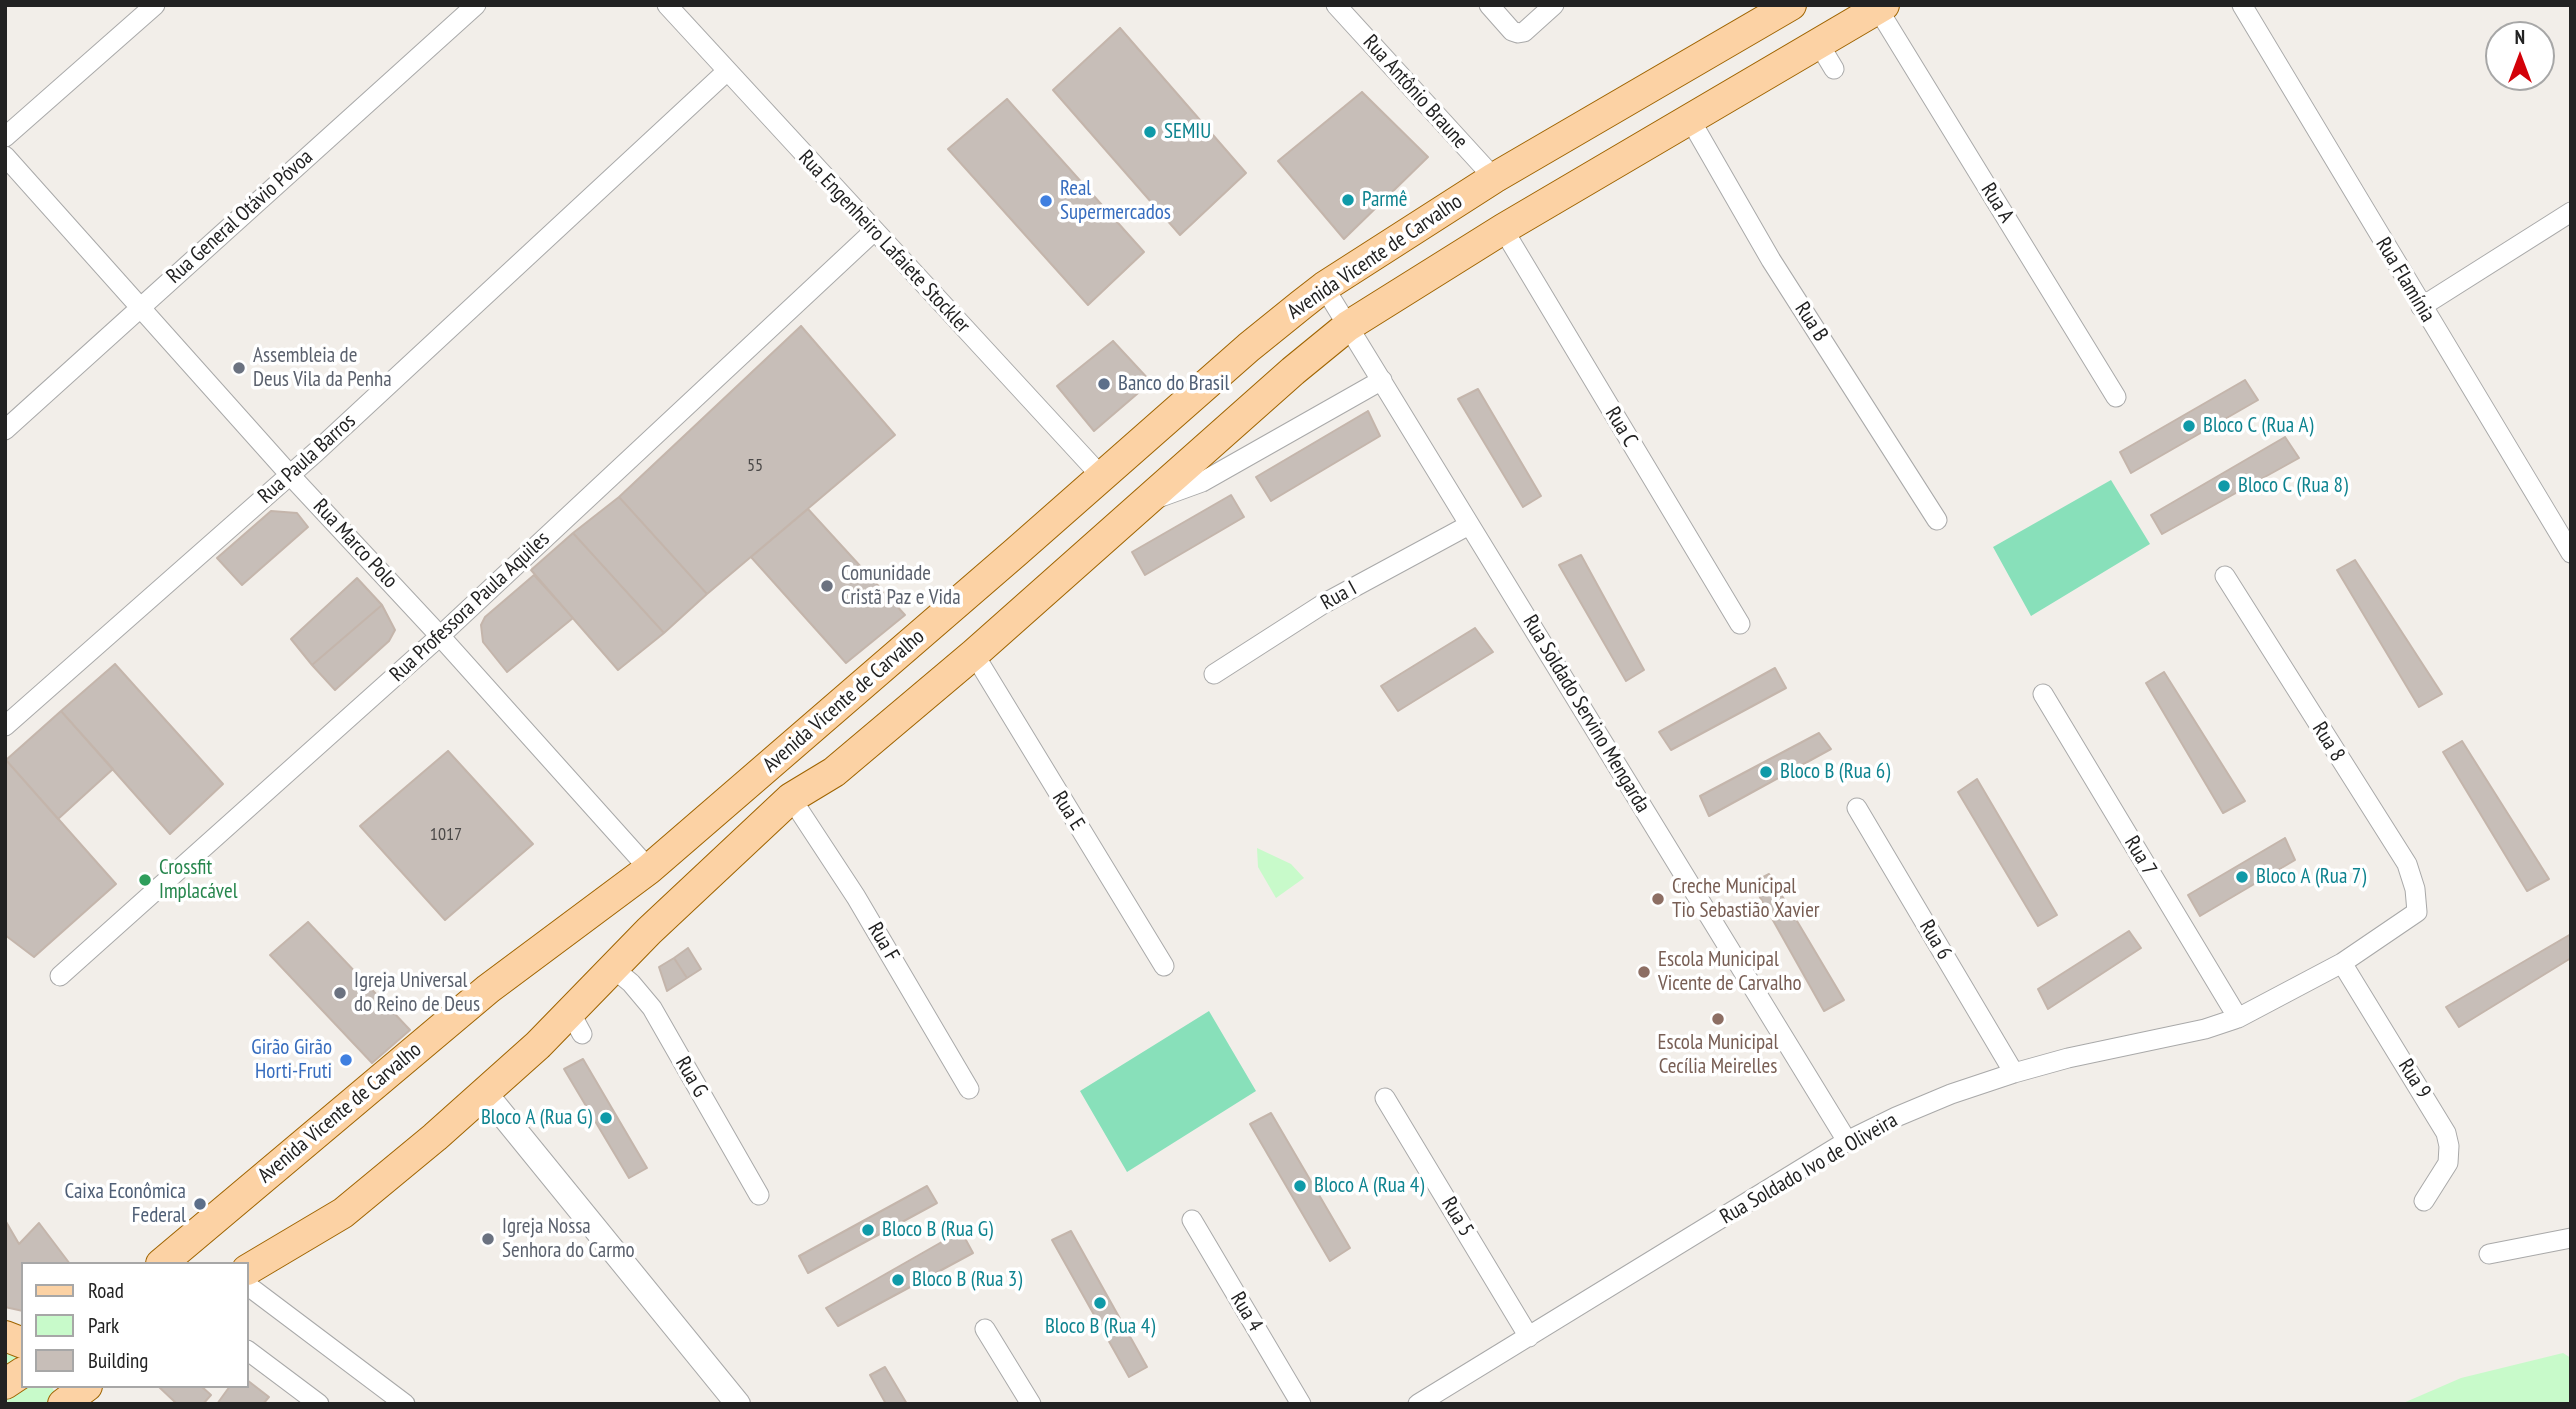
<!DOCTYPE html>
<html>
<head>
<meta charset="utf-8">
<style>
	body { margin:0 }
	#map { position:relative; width:2576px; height:1409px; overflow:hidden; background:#f2eee9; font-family:"PT Sans Narrow",sans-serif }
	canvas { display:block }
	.frame { position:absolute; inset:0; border:7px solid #222; pointer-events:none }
	.legend { position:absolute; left:21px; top:1262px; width:228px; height:126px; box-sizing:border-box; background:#fff; border:2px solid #a7a7a7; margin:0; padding:9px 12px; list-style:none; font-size:21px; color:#222 }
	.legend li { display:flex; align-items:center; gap:14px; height:35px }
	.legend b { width:35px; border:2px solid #a7a7a7 }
	.north { position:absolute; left:2485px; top:21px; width:70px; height:70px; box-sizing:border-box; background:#fff; border:2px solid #a7a7a7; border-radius:50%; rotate:0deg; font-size:19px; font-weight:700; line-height:28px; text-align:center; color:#222 }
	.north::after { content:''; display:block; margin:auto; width:24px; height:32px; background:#d30109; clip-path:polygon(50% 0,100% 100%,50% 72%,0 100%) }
</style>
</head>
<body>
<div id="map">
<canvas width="2576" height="1409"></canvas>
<div class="frame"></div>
<ul class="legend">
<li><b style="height:9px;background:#fcd2a4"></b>Road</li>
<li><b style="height:19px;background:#c8faca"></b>Park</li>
<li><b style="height:19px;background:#c7beb8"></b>Building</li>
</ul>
<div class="north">N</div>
</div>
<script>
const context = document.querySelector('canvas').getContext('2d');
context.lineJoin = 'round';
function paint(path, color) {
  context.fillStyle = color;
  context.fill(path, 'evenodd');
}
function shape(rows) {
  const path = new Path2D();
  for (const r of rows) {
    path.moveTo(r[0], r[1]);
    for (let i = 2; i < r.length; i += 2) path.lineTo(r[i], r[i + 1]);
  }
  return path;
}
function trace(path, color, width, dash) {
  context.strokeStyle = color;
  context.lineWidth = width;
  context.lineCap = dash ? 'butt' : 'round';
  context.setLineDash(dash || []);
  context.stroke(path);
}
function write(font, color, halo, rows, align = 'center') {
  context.font = font + ' "PT Sans Narrow",sans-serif';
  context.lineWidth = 7;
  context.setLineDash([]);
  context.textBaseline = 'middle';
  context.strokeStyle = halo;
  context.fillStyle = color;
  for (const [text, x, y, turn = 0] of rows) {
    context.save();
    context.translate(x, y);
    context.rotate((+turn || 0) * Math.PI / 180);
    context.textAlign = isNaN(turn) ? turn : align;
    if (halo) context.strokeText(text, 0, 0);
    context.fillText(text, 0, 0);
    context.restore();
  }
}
paint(shape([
	[1257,848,1291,864,1304,878,1276,898,1258,867],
	[5,1353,23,1360,23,1386,51,1386,63,1404,5,1404],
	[2563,1353,2571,1358,2571,1404,2401,1404,2461,1378]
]), '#c8faca');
paint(shape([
	[2111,480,2150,544,2031,616,1993,547],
	[1209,1011,1256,1091,1127,1172,1080,1091]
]), '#88e0ba');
const building = shape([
	[1120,28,1246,173,1180,235,1053,90,1120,28],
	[1362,92,1428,157,1344,239,1278,161,1362,92],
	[1007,99,1144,252,1088,305,948,149,1007,99],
	[801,326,895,435,707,594,619,497,801,326],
	[1113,341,1151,382,1094,431,1057,386,1113,341],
	[2245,380,2258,400,2131,473,2120,452,2245,380],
	[1478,389,1541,496,1523,507,1458,399,1478,389],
	[1368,411,1380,436,1271,501,1256,477,1368,411],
	[2285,437,2299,458,2162,534,2151,515,2285,437],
	[1231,495,1244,517,1145,575,1132,552,1231,495],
	[619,497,707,594,664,633,573,533,619,497],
	[808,509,905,615,846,663,751,557,808,509],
	[271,511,297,513,308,527,242,585,217,558,271,511],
	[573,533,664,633,618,670,531,570,573,533],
	[1581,555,1644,670,1626,681,1559,565,1581,555],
	[2355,560,2442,694,2419,707,2337,570,2355,560],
	[534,575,573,618,507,672,483,642,481,625,485,617,534,575],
	[357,578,382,605,312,665,291,639,357,578],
	[382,605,395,630,389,641,335,690,312,665,382,605],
	[1475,628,1493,652,1398,711,1381,686,1475,628],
	[115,664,223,784,170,834,61,711,115,664],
	[1775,668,1786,688,1671,750,1659,732,1775,668],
	[2164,672,2245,801,2223,813,2146,683,2164,672],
	[61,711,113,769,58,819,6,760,61,711],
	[1819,733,1831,749,1709,816,1700,796,1819,733],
	[2462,741,2549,879,2527,891,2443,752,2462,741],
	[448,751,533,844,445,920,360,826,448,751],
	[6,760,116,884,34,957,5,935,6,760],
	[1977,779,2057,915,2038,926,1958,792,1977,779],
	[2285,838,2295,860,2200,916,2188,895,2285,838],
	[1769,874,1844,1000,1824,1011,1752,883,1769,874],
	[308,922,410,1030,372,1063,270,955,308,922],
	[2129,931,2141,948,2048,1009,2038,989,2129,931],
	[2571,934,2571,958,2459,1027,2446,1007,2571,934],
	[688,948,701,969,687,978,674,958,688,948],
	[674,958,687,978,667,991,659,967,674,958],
	[583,1059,647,1168,629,1178,564,1069,583,1059],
	[1271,1113,1350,1248,1330,1261,1250,1124,1271,1113],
	[927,1186,937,1203,808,1273,799,1256,927,1186],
	[5,1220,19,1244,39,1223,70,1264,23,1264,23,1311,5,1307,5,1220],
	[961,1231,973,1253,838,1326,826,1308,961,1231],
	[1071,1231,1147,1367,1129,1377,1052,1240,1071,1231],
	[885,1367,907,1404,886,1404,870,1375,885,1367],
	[247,1380,269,1397,263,1404,217,1404,230,1386,247,1386,247,1380],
	[158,1386,201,1386,211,1395,203,1404,177,1404,158,1386]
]);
paint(building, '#c7beb8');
trace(building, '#c4b5ab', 2);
const minor = shape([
	[667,5,1102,477],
	[1336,5,1494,178],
	[1489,5,1512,31,1518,33,1524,32,1554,5],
	[2242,5,2571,553],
	[1878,9,2116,397],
	[1819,44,1834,69],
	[1691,121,1771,260,1937,520],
	[5,137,155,5],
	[5,156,290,475,440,636,649,869],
	[1503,229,1740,624],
	[1324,287,1847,1141],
	[2421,307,2571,212],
	[5,430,476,5],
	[1158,498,1202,482,1382,380],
	[974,654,1164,966],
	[1214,674,1323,604,1469,525],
	[2043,694,2238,1018],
	[5,726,316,452,726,72],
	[791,798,856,897,969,1089],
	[1857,808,2014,1073],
	[2342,963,2446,1133,2449,1146,2448,1163,2424,1201],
	[613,968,631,983,652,1008,759,1195],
	[60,976,440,636,874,231],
	[570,1012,582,1034],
	[1385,1098,1529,1337],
	[1192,1220,1301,1404],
	[2489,1254,2571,1238],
	[247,1285,405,1404],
	[985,1329,1031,1404],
	[247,1350,319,1404],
	[1418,1404,1847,1141,1896,1117,1951,1094,2014,1073,2068,1058,2205,1029,2238,1018,2342,963,2417,912,2415,889,2407,864,2225,576]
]);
const tertiary = shape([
	[485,1093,738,1404]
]);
const primary = shape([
	[161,1264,488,989,649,869,1016,552,1249,347,1301,305,1324,287,1494,178,1791,5],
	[247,1270,343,1213,435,1137,538,1045,649,931,791,798,834,772,974,654,1293,371,1348,326,1503,229,1884,5],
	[5,1336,23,1343],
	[5,1384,23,1372],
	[63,1404,87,1386]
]);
trace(minor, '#a9a9a9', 21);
trace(tertiary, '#a9a9a9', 26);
trace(primary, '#9f6401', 32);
trace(minor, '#fff', 19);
trace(tertiary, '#fff', 24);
trace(primary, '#fcd2a4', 30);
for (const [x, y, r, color] of [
	[1150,132,7,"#0f9aa8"],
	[1348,200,7,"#0f9aa8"],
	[1046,201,7,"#3f7fe0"],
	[239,368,7,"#6b7280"],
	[1104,384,7,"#5c6f8a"],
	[2189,426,7,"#0f9aa8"],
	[2224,486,7,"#0f9aa8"],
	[827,586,7,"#6b7280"],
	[1766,772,7,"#0f9aa8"],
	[2242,877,7,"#0f9aa8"],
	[145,880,7,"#2e9e5b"],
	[1658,899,7,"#8d6e63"],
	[1644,972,7,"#8d6e63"],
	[340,993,7,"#6b7280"],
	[1718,1019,7,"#8d6e63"],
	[346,1060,7,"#3f7fe0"],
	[606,1118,7,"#0f9aa8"],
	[1300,1186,7,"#0f9aa8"],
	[200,1204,7,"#5c6f8a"],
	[868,1230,7,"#0f9aa8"],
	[488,1239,7,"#6b7280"],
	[898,1280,7,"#0f9aa8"],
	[1100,1303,7,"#0f9aa8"]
]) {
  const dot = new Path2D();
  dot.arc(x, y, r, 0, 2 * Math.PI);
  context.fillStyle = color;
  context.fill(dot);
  trace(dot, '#fff', 2.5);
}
write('18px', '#4b4948', null, [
	["55",755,466],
	["1017",446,835]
]);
write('21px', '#222', '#fff', [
	["Rua Antônio Braune",1415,92,48],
	["Rua A",1997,203,58],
	["Rua General Otávio Póvoa",240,217,-42],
	["Rua Engenheiro Lafaiete Stockler",884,242,47],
	["Avenida Vicente de Carvalho",1375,257,-34],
	["Rua Flamínia",2405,280,59],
	["Rua B",1811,322,57],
	["Rua C",1621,427,59],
	["Rua Paula Barros",307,459,-42],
	["Rua Marco Polo",355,544,47],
	["Rua I",1339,596,-29],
	["Rua Professora Paula Aquiles",470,607,-43],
	["Avenida Vicente de Carvalho",844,701,-41],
	["Rua Soldado Servino Mengarda",1586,714,59],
	["Rua 8",2328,742,58],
	["Rua E",1068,811,58],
	["Rua 7",2140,856,59],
	["Rua 6",1935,940,59],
	["Rua F",883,942,60],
	["Rua G",691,1077,60],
	["Rua 9",2414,1079,58],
	["Avenida Vicente de Carvalho",340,1113,-40],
	["Rua Soldado Ivo de Oliveira",1809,1169,-30],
	["Rua 5",1457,1217,59],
	["Rua 4",1246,1312,59]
]);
write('21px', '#0d838f', '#fff', [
	["SEMIU",1164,132],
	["Parmê",1362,200],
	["Bloco C (Rua A)",2203,426],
	["Bloco C (Rua 8)",2238,486],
	["Bloco B (Rua 6)",1780,772],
	["Bloco A (Rua 7)",2256,877],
	["Bloco A (Rua G)",592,1118,"right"],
	["Bloco A (Rua 4)",1314,1186],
	["Bloco B (Rua G)",882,1230],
	["Bloco B (Rua 3)",912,1280],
	["Bloco B (Rua 4)",1100,1327,"center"]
], 'left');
write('21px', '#366cbe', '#fff', [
	["Real",1060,189],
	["Supermercados",1060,213],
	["Girão Girão",332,1048,"right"],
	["Horti-Fruti",332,1072,"right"]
], 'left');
write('21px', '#5b616d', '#fff', [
	["Assembleia de",253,356],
	["Deus Vila da Penha",253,380],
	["Comunidade",841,574],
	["Cristã Paz e Vida",841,598],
	["Igreja Universal",354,981],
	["do Reino de Deus",354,1005],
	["Igreja Nossa",502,1227],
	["Senhora do Carmo",502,1251]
], 'left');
write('21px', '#4e5e75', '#fff', [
	["Banco do Brasil",1118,384],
	["Caixa Econômica",186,1192,"right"],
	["Federal",186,1216,"right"]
], 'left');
write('21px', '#27864d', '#fff', [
	["Crossfit",159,868],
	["Implacável",159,892]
], 'left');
write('21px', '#785e54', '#fff', [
	["Creche Municipal",1672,887],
	["Tio Sebastião Xavier",1672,911],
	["Escola Municipal",1658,960],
	["Vicente de Carvalho",1658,984],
	["Escola Municipal",1718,1043,"center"],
	["Cecília Meirelles",1718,1067,"center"]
], 'left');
</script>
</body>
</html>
